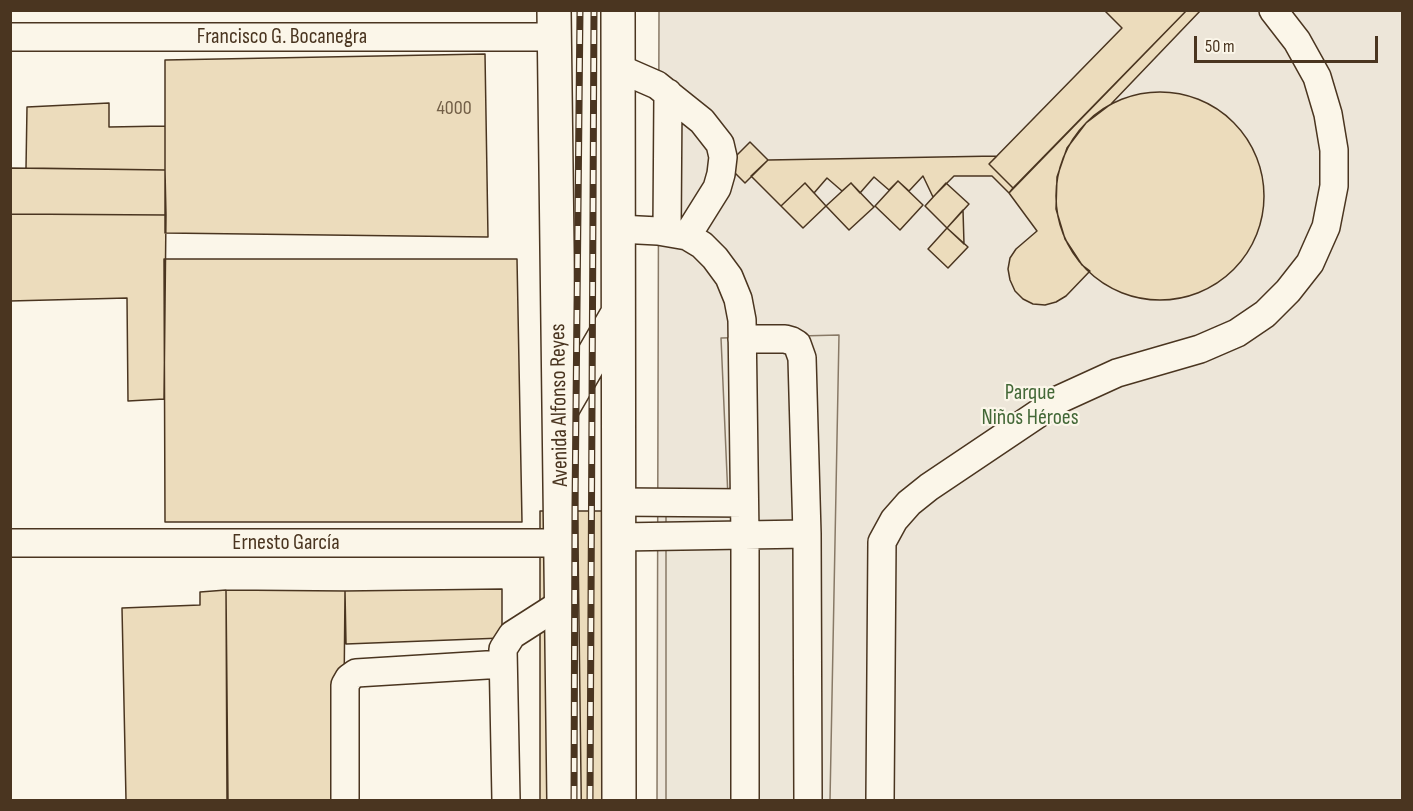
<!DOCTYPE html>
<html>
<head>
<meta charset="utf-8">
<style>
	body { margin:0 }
	#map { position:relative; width:1413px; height:811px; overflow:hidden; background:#fbf6e9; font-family:"Sofia Sans Condensed",sans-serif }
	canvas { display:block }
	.frame { position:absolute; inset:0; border:12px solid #4a3520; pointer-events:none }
	.scale { position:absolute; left:1194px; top:36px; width:184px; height:27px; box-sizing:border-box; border:3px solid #4a3520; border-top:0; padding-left:8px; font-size:18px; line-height:21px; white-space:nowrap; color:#4a3520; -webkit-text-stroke:4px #fbf6e9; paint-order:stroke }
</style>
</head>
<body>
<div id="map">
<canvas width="1413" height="811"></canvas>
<div class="frame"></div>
<div class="scale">50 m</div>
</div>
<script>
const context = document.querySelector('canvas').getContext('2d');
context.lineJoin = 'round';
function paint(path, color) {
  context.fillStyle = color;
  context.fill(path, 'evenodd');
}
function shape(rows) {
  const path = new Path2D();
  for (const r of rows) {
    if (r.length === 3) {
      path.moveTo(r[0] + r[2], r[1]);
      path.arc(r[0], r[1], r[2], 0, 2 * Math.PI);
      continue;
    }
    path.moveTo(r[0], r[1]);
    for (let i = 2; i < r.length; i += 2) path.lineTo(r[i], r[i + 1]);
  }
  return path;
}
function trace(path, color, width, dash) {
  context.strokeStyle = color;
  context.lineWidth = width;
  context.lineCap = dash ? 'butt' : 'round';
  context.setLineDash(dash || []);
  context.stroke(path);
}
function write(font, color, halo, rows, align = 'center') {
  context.font = font + ' "Sofia Sans Condensed",sans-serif';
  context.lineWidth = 4.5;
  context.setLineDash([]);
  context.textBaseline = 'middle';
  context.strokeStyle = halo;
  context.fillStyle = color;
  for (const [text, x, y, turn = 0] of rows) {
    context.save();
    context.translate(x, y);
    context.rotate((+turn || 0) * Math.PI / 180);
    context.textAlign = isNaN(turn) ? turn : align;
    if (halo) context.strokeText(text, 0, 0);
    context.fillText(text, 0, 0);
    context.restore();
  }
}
const green = shape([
	[659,11,1402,11,1402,800,657,800,659,11]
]);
paint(green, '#ede6d9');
trace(green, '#887966', 1.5);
const parking = shape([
	[839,335,830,800,666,800,666,497,728,498,721,338,839,335]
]);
paint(parking, '#ede7d9');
trace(parking, '#887966', 1.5);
const building = shape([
	[1104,10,1187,10,1013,188,989,164,1122,28,1104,10],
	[1187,10,1201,10,1111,104,1086,123,1067,148,1057,177,1056,209,1065,239,1082,265,1090,271,1066,296,1056,302,1045,305,1033,304,1023,299,1015,291,1010,280,1008,269,1010,258,1016,249,1037,231,1009,193,1187,10],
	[485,54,488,237,165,233,165,60,485,54],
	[1160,196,104],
	[109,103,109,127,165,126,165,170,26,168,27,107,109,103],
	[750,142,768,160,745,183,727,165,750,142],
	[997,156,989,164,1013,188,1009,193,992,176,954,176,933,197,923,176,909,191,898,181,889,190,874,177,860,193,851,183,842,191,827,178,814,193,805,183,781,206,751,176,768,160,997,156],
	[10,168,165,170,166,215,10,214,10,168],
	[898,181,923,205,900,230,875,206,898,181],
	[805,183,826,206,803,228,781,206,805,183],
	[851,183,874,207,849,230,826,206,851,183],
	[946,183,969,204,947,228,925,206,946,183],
	[963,210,964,244,947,228,963,210],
	[10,214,166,215,164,399,128,401,127,298,10,301,10,214],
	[947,228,968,247,948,268,928,249,947,228],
	[164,259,517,259,522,522,165,522,164,259],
	[540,511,626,511,627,800,540,800,540,511],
	[502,589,502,638,346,644,345,591,502,589],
	[226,590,345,591,343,800,228,800,226,590],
	[226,590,227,800,126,800,122,608,200,605,200,592,226,590]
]);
paint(building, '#ecdcbc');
trace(building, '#4a3520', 1.5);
const minor = shape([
	[10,37,554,37],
	[618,68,657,85,702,121,720,144,723,157,721,174,717,188,687,236],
	[619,229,658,231,687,236,702,245,715,258,729,277,738,299,742,320,745,536,745,800],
	[667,232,668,93],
	[742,339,785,339,792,341,797,344,802,358,807,534,808,800],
	[619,502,744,503],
	[619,537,807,534],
	[10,543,562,543],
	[345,800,345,685,349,678,356,673,503,664],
	[506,800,503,649,512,635,562,603],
	[880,800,882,542,894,520,909,503,929,487,1060,399,1117,373,1200,349,1237,333,1265,314,1288,291,1310,263,1326,227,1334,186,1334,150,1328,114,1317,77,1297,41,1273,10]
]);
const highway = shape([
	[554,10,564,800],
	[618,10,619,800],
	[561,411,618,313]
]);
trace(minor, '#4a3520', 30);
trace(highway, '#4a3520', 36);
trace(minor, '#fbf6e9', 27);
trace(highway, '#fbf6e9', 33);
const rail = shape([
	[574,800,575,506,580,10],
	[590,800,594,10]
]);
trace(rail, '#4a3520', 7);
trace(rail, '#fbf6e9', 4.5, [14]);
write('20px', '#725f47', null, [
	["4000",454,109]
]);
write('22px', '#4a3520', '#fbf6e9', [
	["Francisco G. Bocanegra",282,37],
	["Avenida Alfonso Reyes",560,405,-91],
	["Ernesto García",286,543]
]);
write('22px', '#436837', '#fbf6e9', [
	["Parque",1030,393],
	["Niños Héroes",1030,418]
]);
</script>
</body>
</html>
